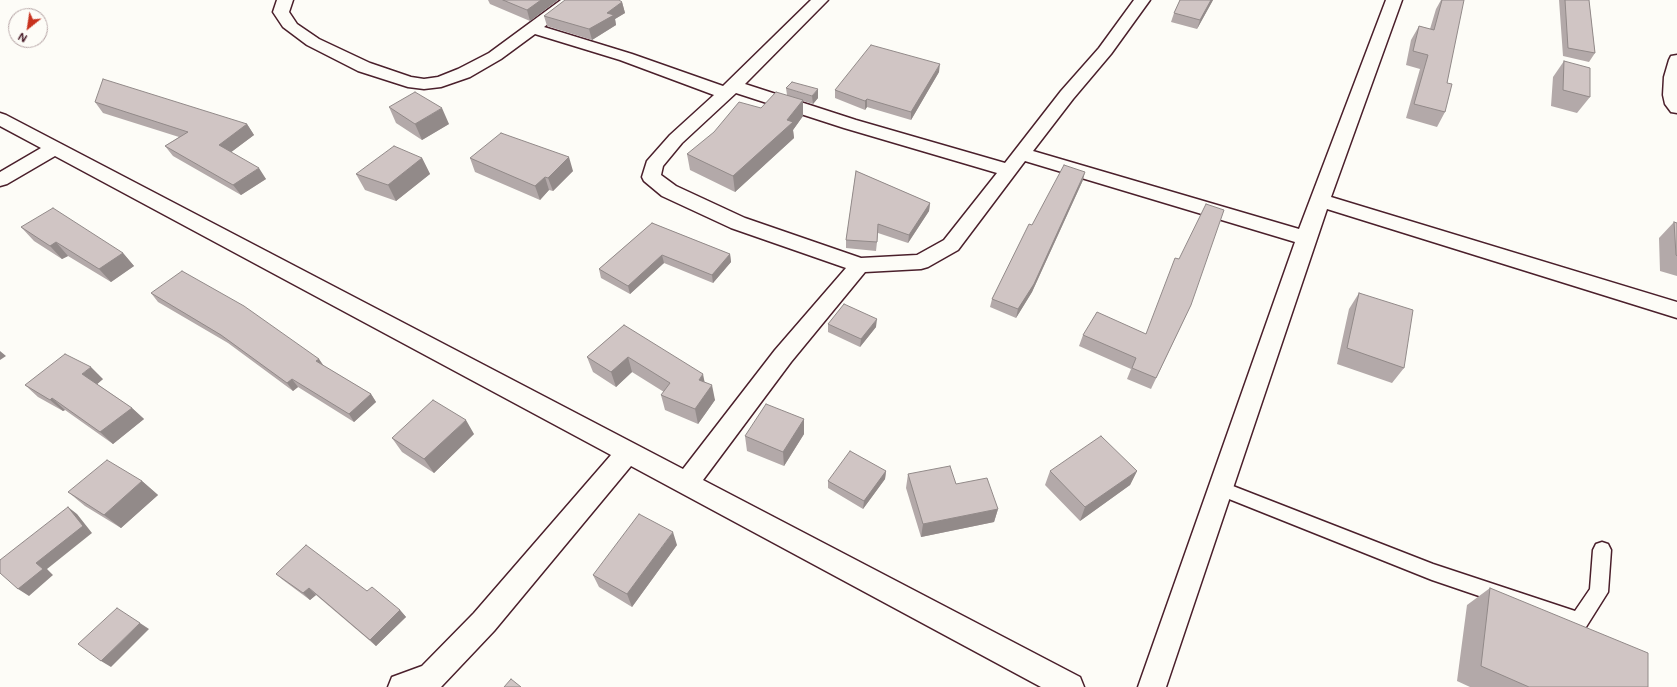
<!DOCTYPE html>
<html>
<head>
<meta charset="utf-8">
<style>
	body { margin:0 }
	#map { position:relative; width:1677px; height:687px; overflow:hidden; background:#fdfcf7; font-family:Mali,sans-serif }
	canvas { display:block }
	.north { position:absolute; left:8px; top:8px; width:40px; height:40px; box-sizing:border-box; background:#fdfcf7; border:1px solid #b5a4a5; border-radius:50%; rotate:210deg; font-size:11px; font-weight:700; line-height:16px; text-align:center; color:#4a1f2b }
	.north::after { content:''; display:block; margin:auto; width:14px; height:18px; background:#c8321e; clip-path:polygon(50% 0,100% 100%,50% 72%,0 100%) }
</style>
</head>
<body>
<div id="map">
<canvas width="1677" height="687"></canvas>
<div class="north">N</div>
</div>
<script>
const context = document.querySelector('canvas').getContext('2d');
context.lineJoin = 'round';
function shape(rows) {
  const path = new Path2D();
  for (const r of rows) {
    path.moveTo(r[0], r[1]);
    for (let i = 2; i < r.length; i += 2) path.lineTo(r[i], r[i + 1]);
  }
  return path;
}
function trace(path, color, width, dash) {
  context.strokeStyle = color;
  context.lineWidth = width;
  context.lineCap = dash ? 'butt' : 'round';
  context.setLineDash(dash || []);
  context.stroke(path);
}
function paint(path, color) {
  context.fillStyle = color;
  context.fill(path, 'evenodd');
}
const lane = shape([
	[1220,481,1433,564,1575,611,1590,589,1593,550,1596,544,1602,542,1608,544,1611,550,1608,592,1586,627,1579,630,1432,580,1214,493,1212,488,1214,483,1220,481]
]);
const street = shape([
	[277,0,293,0,289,12,297,24,319,39,370,63,411,77,424,79,438,77,458,69,489,53,561,0,579,0,544,27,632,54,723,86,811,0,828,0,745,84,856,120,1005,163,1061,91,1099,48,1134,0,1150,0,1111,54,1073,99,1033,151,1299,229,1386,0,1402,0,1331,197,1677,302,1677,318,1327,209,1166,687,1138,687,1295,242,1025,161,958,250,928,267,921,269,865,272,791,362,703,480,1080,677,1084,687,1041,687,631,466,494,631,441,687,388,687,392,677,422,666,474,613,611,455,55,156,7,184,0,186,0,172,41,148,0,126,0,113,6,115,683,469,775,350,846,268,731,228,662,196,644,181,642,177,647,161,670,135,714,95,620,60,535,34,501,59,470,77,441,87,424,89,408,87,358,71,307,45,283,27,273,12,277,0],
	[736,93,844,128,997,173,944,240,917,255,861,258,745,218,676,186,661,175,663,166,682,143,736,93],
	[1677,55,1677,113,1671,112,1665,104,1663,95,1664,77,1669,60,1671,56,1677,55]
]);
trace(lane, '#4a1f2b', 3);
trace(street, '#4a1f2b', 3);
paint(lane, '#fdfcf7');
paint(street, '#fdfcf7');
paint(shape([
	[488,0,558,0,530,21,490,4],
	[1180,0,1213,0,1197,29,1171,22,1174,13],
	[1441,0,1463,0,1447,83,1445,112,1437,127,1406,118,1420,69,1406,65,1411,40,1419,26,1430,29,1436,9],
	[1559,0,1589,0,1595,53,1589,62,1563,56],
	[622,2,625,13,615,19,616,25,592,40,547,26,544,16],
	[1564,61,1590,97,1577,113,1551,106,1553,77],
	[939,72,911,120,867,107,865,110,835,98,835,90],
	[786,88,818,98,813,104,803,101,803,116,793,130,794,138,735,192,690,170,687,154,761,108,787,95],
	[95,102,247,124,254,135,231,152,266,179,241,195,173,156,165,146,179,137,103,113],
	[389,107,449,124,422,140,396,123],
	[422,158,430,174,396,201,365,190,356,174],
	[470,158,573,171,553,191,549,190,540,200,475,172],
	[856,171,930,203,929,211,908,243,878,233,876,251,846,248,846,240],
	[1083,180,1032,292,1016,318,990,307,992,299,1032,225],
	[1674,222,1677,223,1677,276,1660,271,1659,238],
	[652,223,730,254,731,262,713,283,664,263,630,294,601,278,599,269],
	[21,227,123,253,134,266,111,282,68,256,62,259,34,241],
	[151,293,319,359,324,366,371,394,376,402,354,422,298,387,293,391,228,343,158,302],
	[1359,293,1404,368,1392,383,1337,364,1349,309],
	[1191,305,1151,389,1127,379,1131,369,1079,346,1083,335,1146,334],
	[828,324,876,327,860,347,828,332],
	[624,325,704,382,715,400,698,424,665,410,661,395,664,392,632,372,616,387,593,372,587,357],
	[103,379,97,384,132,408,144,419,113,444,65,410,63,411,38,397,25,385],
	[804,419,804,434,784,466,747,451,745,436],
	[474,434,434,473,402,452,392,438],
	[886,471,885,479,863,509,828,488,828,481],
	[1050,471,1137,471,1130,485,1080,521,1045,485],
	[908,474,956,484,998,509,994,522,921,537,906,488],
	[142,481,158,495,121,528,85,506,68,492],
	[677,545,632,607,599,587,593,575],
	[276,574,367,591,400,610,406,617,376,646,316,595,310,600,283,580],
	[1490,588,1648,687,1470,687,1457,681,1467,605]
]), '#b3a9a9');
paint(shape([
	[541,0,558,0,530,21,527,10],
	[1211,0,1213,0,1197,29,1200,20],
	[622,2,625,13,615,19,616,25,592,40,589,29,607,13],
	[940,64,939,72,911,120,911,112],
	[818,89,818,98,813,104,812,96],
	[867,99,867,107,865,110,865,101],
	[803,100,803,116,793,130,794,138,735,192,733,176,787,120],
	[442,108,449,124,422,140,415,124],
	[247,124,254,135,226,156,219,145],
	[569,157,573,171,553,191,548,178],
	[422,158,430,174,396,201,388,185],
	[259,168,266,179,241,195,233,185],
	[1085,172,1083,180,1032,292,1016,318,1018,309],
	[545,177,549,190,540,200,535,186],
	[930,203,929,211,908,243,909,235],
	[56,242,68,256,62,259,50,246],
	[123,253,134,266,111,282,99,269],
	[730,254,731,262,713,283,712,275],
	[662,255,664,263,630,294,628,286],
	[877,319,876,327,860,347,861,339],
	[0,351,6,356,0,360],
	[628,357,632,372,616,387,611,372],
	[319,359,324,367,316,361],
	[91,367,103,379,95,386,82,374],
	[703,374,706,389,699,380],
	[292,379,298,387,293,391,287,383],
	[712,385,715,400,698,424,695,409],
	[371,394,376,402,354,422,349,414],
	[52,398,65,410,63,411,50,400],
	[132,408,144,419,113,444,100,432],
	[804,419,804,434,784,466,783,452],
	[466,420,474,434,434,473,424,459],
	[886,471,885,479,863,509,864,501],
	[1137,471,1130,485,1080,521,1085,507],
	[142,481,158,495,121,528,104,515],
	[68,507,77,514,92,533,47,569,53,575,29,596,18,589,36,563],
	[998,509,994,522,921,537,923,524],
	[673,532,677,545,632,607,627,594],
	[309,588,316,595,310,600,303,593],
	[400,610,406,617,376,646,370,640],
	[140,623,149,629,111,667,101,661]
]), '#928a89');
const building = shape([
	[503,0,541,0,527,10,503,0],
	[565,0,619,0,622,2,607,13,614,15,589,29,544,16,565,0],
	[1180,0,1211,0,1200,20,1174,13,1180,0],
	[1442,0,1464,0,1447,83,1452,84,1445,112,1414,104,1428,55,1413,51,1419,26,1434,30,1442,0],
	[1565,0,1589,0,1595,53,1568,48,1565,0],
	[871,45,940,64,911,112,867,99,865,101,835,90,871,45],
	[1564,61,1590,68,1590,97,1563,90,1564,61],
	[103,79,247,124,219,145,259,168,233,185,165,146,188,132,95,102,103,79],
	[792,82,818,89,812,96,786,88,792,82],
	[415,92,442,108,415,124,389,107,415,92],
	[776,92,803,100,787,120,793,122,733,176,687,154,714,132,739,102,761,108,776,92],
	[501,133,569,157,548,178,545,177,535,186,470,158,501,133],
	[394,146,422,158,388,185,356,174,394,146],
	[1064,165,1085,172,1034,284,1018,309,992,299,1029,224,1032,225,1064,165],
	[856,171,930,203,909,235,878,224,877,242,846,240,856,171],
	[1206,204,1224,210,1191,305,1156,378,1132,368,1136,358,1083,335,1097,312,1146,334,1175,258,1179,259,1206,204],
	[53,208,123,253,99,269,56,242,50,246,21,227,53,208],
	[1674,222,1677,223,1677,256,1676,255,1674,222],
	[652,223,730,254,712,275,662,255,628,286,599,269,652,223],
	[182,271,244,306,319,359,316,361,371,394,349,414,292,379,287,383,221,335,151,293,182,271],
	[1359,293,1413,310,1404,368,1347,348,1359,293],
	[844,304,877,319,861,339,828,324,844,304],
	[624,325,703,374,699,380,712,385,695,409,661,395,670,383,628,357,611,372,587,357,624,325],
	[65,354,91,367,82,374,132,408,100,432,52,398,50,400,25,385,65,354],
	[433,400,466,420,424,459,392,438,433,400],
	[766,404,804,419,783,452,745,436,766,404],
	[1101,436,1137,471,1085,507,1050,471,1101,436],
	[850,451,886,471,864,501,828,481,850,451],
	[107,460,142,481,104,515,68,492,107,460],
	[950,466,956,484,987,478,998,509,923,524,908,474,950,466],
	[68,507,83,526,36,563,43,569,18,589,0,573,0,560,68,507],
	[639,514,673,532,627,594,593,575,639,514],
	[306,545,367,591,372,587,400,610,370,640,309,588,303,593,276,574,306,545],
	[1490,588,1648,653,1648,687,1529,687,1481,666,1490,588],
	[117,608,140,623,101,661,78,644,117,608],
	[511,679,521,687,504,687,511,679]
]);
paint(building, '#d0c5c4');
trace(building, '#928a89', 1);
</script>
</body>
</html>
